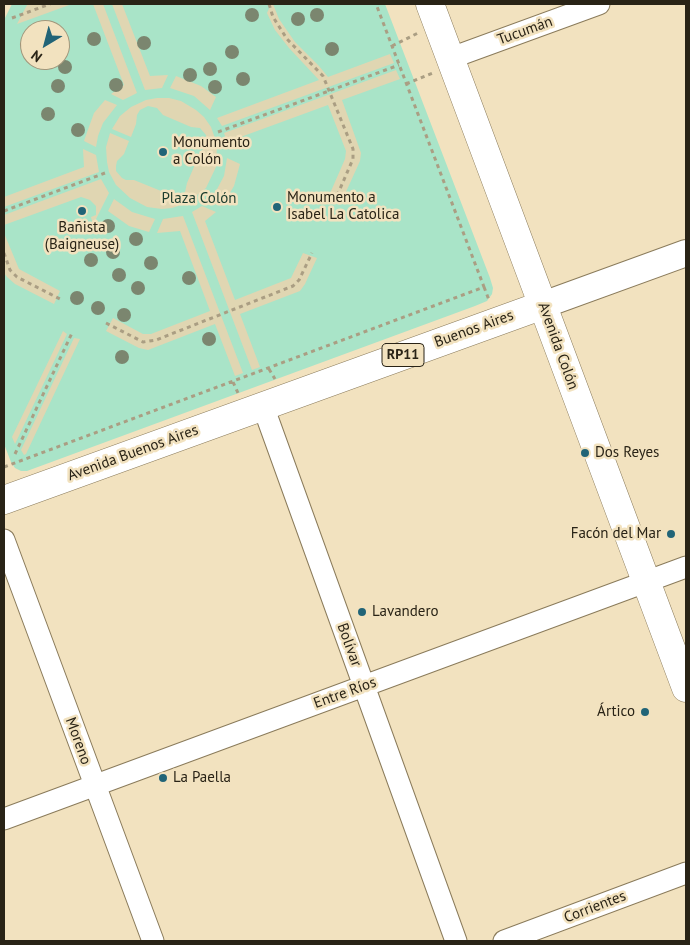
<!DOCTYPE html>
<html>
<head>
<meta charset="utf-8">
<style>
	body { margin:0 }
	#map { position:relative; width:690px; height:945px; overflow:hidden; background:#f2e2bf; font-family:"PT Sans",sans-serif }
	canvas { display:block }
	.frame { position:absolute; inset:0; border:5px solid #292316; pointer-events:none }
	.north { position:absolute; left:20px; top:20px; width:50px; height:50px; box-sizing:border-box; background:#f2e2bf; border:1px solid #a2967b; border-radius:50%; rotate:217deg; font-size:14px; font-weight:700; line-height:20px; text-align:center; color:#292316 }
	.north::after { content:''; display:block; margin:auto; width:18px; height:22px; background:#216477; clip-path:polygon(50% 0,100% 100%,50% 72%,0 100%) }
</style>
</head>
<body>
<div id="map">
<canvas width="690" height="945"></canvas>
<div class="frame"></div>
<div class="north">N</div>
</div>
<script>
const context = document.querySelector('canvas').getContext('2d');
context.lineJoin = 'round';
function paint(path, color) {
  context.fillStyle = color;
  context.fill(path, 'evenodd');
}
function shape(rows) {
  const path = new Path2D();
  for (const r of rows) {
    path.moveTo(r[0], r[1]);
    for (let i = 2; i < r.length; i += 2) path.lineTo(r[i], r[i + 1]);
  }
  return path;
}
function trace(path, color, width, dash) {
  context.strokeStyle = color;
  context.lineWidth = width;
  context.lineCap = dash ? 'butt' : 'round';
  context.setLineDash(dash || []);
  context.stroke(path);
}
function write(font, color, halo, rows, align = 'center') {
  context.font = font + ' "PT Sans",sans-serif';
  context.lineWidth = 5;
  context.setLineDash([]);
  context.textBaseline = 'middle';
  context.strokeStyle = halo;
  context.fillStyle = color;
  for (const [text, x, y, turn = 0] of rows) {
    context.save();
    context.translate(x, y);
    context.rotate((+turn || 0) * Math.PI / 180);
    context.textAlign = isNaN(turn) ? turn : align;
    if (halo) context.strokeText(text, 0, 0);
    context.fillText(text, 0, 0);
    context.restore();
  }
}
paint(shape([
	[12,4,385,4,490,278,493,288,492,294,487,301,475,306,27,471,21,471,15,468,11,462,4,444,4,20],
	[30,30,60,30,60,60,30,60]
]), '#a9e4c8');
paint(shape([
	[29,4,72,4,17,24,27,5],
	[93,4,103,4,137,93,123,100,111,94,124,85],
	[112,4,122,4,150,76,168,75,162,88,145,90],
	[271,4,273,4,279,19,295,42,319,66,328,77,390,54,394,63,222,126,217,118,319,80,289,48,275,30,267,13],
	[396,70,400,79,342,100,361,153,360,161,340,205,328,198,345,159,346,151,328,105,227,142,224,133],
	[176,76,201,86,216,97,210,110,194,96,170,88],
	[157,98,169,98,181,101,196,110,204,117,211,127,217,144,216,167,206,188,187,203,172,208,162,209,147,207,130,198,116,185,109,172,107,162,106,147,110,133,129,141,124,154,117,161,116,166,116,171,122,178,126,180,134,180,161,191,165,196,169,198,179,198,185,192,187,183,200,153,207,144,206,135,200,128,191,127,163,115,157,108,148,106,140,110,137,115,136,124,131,137,112,129,120,116,131,107,146,100],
	[105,100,117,105,103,123,98,136,96,147,84,141,85,138,94,113],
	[83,149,96,155,99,172,4,207,4,197,84,167],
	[227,158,240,164,234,186,222,206,209,200,216,191,224,176],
	[101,179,109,193,93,225,91,217,96,215,96,206,90,200,81,197,4,225,4,215],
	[114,199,132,212,155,219,149,232,129,226,108,211],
	[202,206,216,212,205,221,235,300,291,278,303,253,317,258,305,284,300,291,240,314,260,367,252,370,192,212],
	[183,216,243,373,235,376,215,324,148,350,139,348,106,331,113,318,143,334,151,334,210,311,180,231,157,233,163,219],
	[4,233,19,269,60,291,54,304,15,284,7,277,4,273],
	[63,331,67,334,15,444,12,437],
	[74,338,80,339,26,454,24,455,21,450]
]), '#e0d6b2');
const minor = shape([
	[451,58,599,4],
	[263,406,456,941],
	[4,540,153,941],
	[4,819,686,567],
	[504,941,686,873]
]);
const tertiary = shape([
	[543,305,686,253]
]);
const primary = shape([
	[430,4,686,688],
	[4,500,543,305]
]);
trace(minor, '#8a7b5b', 23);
trace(tertiary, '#8a7b5b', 28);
trace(primary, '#8a7b5b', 29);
trace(shape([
	[269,4,273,17,287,39,323,76,353,149,353,159,333,205],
	[12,18,50,4],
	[392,46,418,33],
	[406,84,433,73],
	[218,132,399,65],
	[4,211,105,173],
	[4,253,10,270,17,277,60,299],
	[484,287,489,300],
	[106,323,143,342,156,340,293,286,299,280,312,253],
	[269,369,275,379],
	[233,382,238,393],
	[15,454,72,333],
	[4,467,484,287,376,4]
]), '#aa9e83', 3, [4, 4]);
trace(minor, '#fff', 21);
trace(tertiary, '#fff', 26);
trace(primary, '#fff', 28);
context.fillStyle = '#7b866f';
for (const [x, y] of [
	[252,15],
	[317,15],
	[298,19],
	[94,39],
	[144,43],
	[332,49],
	[232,52],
	[65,67],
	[210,69],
	[190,75],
	[243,79],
	[116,85],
	[58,86],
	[215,87],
	[48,114],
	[78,130],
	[108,226],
	[136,239],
	[113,252],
	[91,260],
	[151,263],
	[119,275],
	[189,278],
	[138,288],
	[77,298],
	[98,308],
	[124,315],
	[209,339],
	[122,357]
]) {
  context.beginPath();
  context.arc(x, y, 7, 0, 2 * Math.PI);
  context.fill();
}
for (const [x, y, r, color] of [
	[163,152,5,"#216477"],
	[277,207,5,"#216477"],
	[82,211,5,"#216477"],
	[585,453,5,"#216477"],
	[671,534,5,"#216477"],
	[362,612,5,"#216477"],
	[645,712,5,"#216477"],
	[163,778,5,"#216477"]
]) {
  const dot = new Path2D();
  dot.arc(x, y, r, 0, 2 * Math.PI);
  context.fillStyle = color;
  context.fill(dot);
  trace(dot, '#f2e2bf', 2);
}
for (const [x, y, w] of [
	[403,355,42]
]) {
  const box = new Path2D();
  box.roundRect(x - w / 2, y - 11.5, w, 23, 4);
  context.fillStyle = '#f2e2bf';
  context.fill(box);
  trace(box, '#292316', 1);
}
write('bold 14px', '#292316', null, [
	["RP11",403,355]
]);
write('15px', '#292316', '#f2e2bf', [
	["Tucumán",525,31,-20],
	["Buenos Aires",474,329,-20],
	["Avenida Colón",558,346,70],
	["Avenida Buenos Aires",133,453,-20],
	["Bolívar",349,645,70],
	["Entre Ríos",345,693,-20],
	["Moreno",78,741,70],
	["Corrientes",595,907,-21]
]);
write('15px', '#292316', '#f2e2bf', [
	["Monumento",173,143],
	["a Colón",173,160],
	["Monumento a",287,198],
	["Isabel La Catolica",287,215],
	["Bañista",82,228,"center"],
	["(Baigneuse)",82,245,"center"],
	["Dos Reyes",595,453],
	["Facón del Mar",661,534,"right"],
	["Lavandero",372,612],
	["Ártico",635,712,"right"],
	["La Paella",173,778]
], 'left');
write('15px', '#1a3b2d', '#f2e2bf', [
	["Plaza Colón",199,199]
]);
</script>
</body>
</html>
